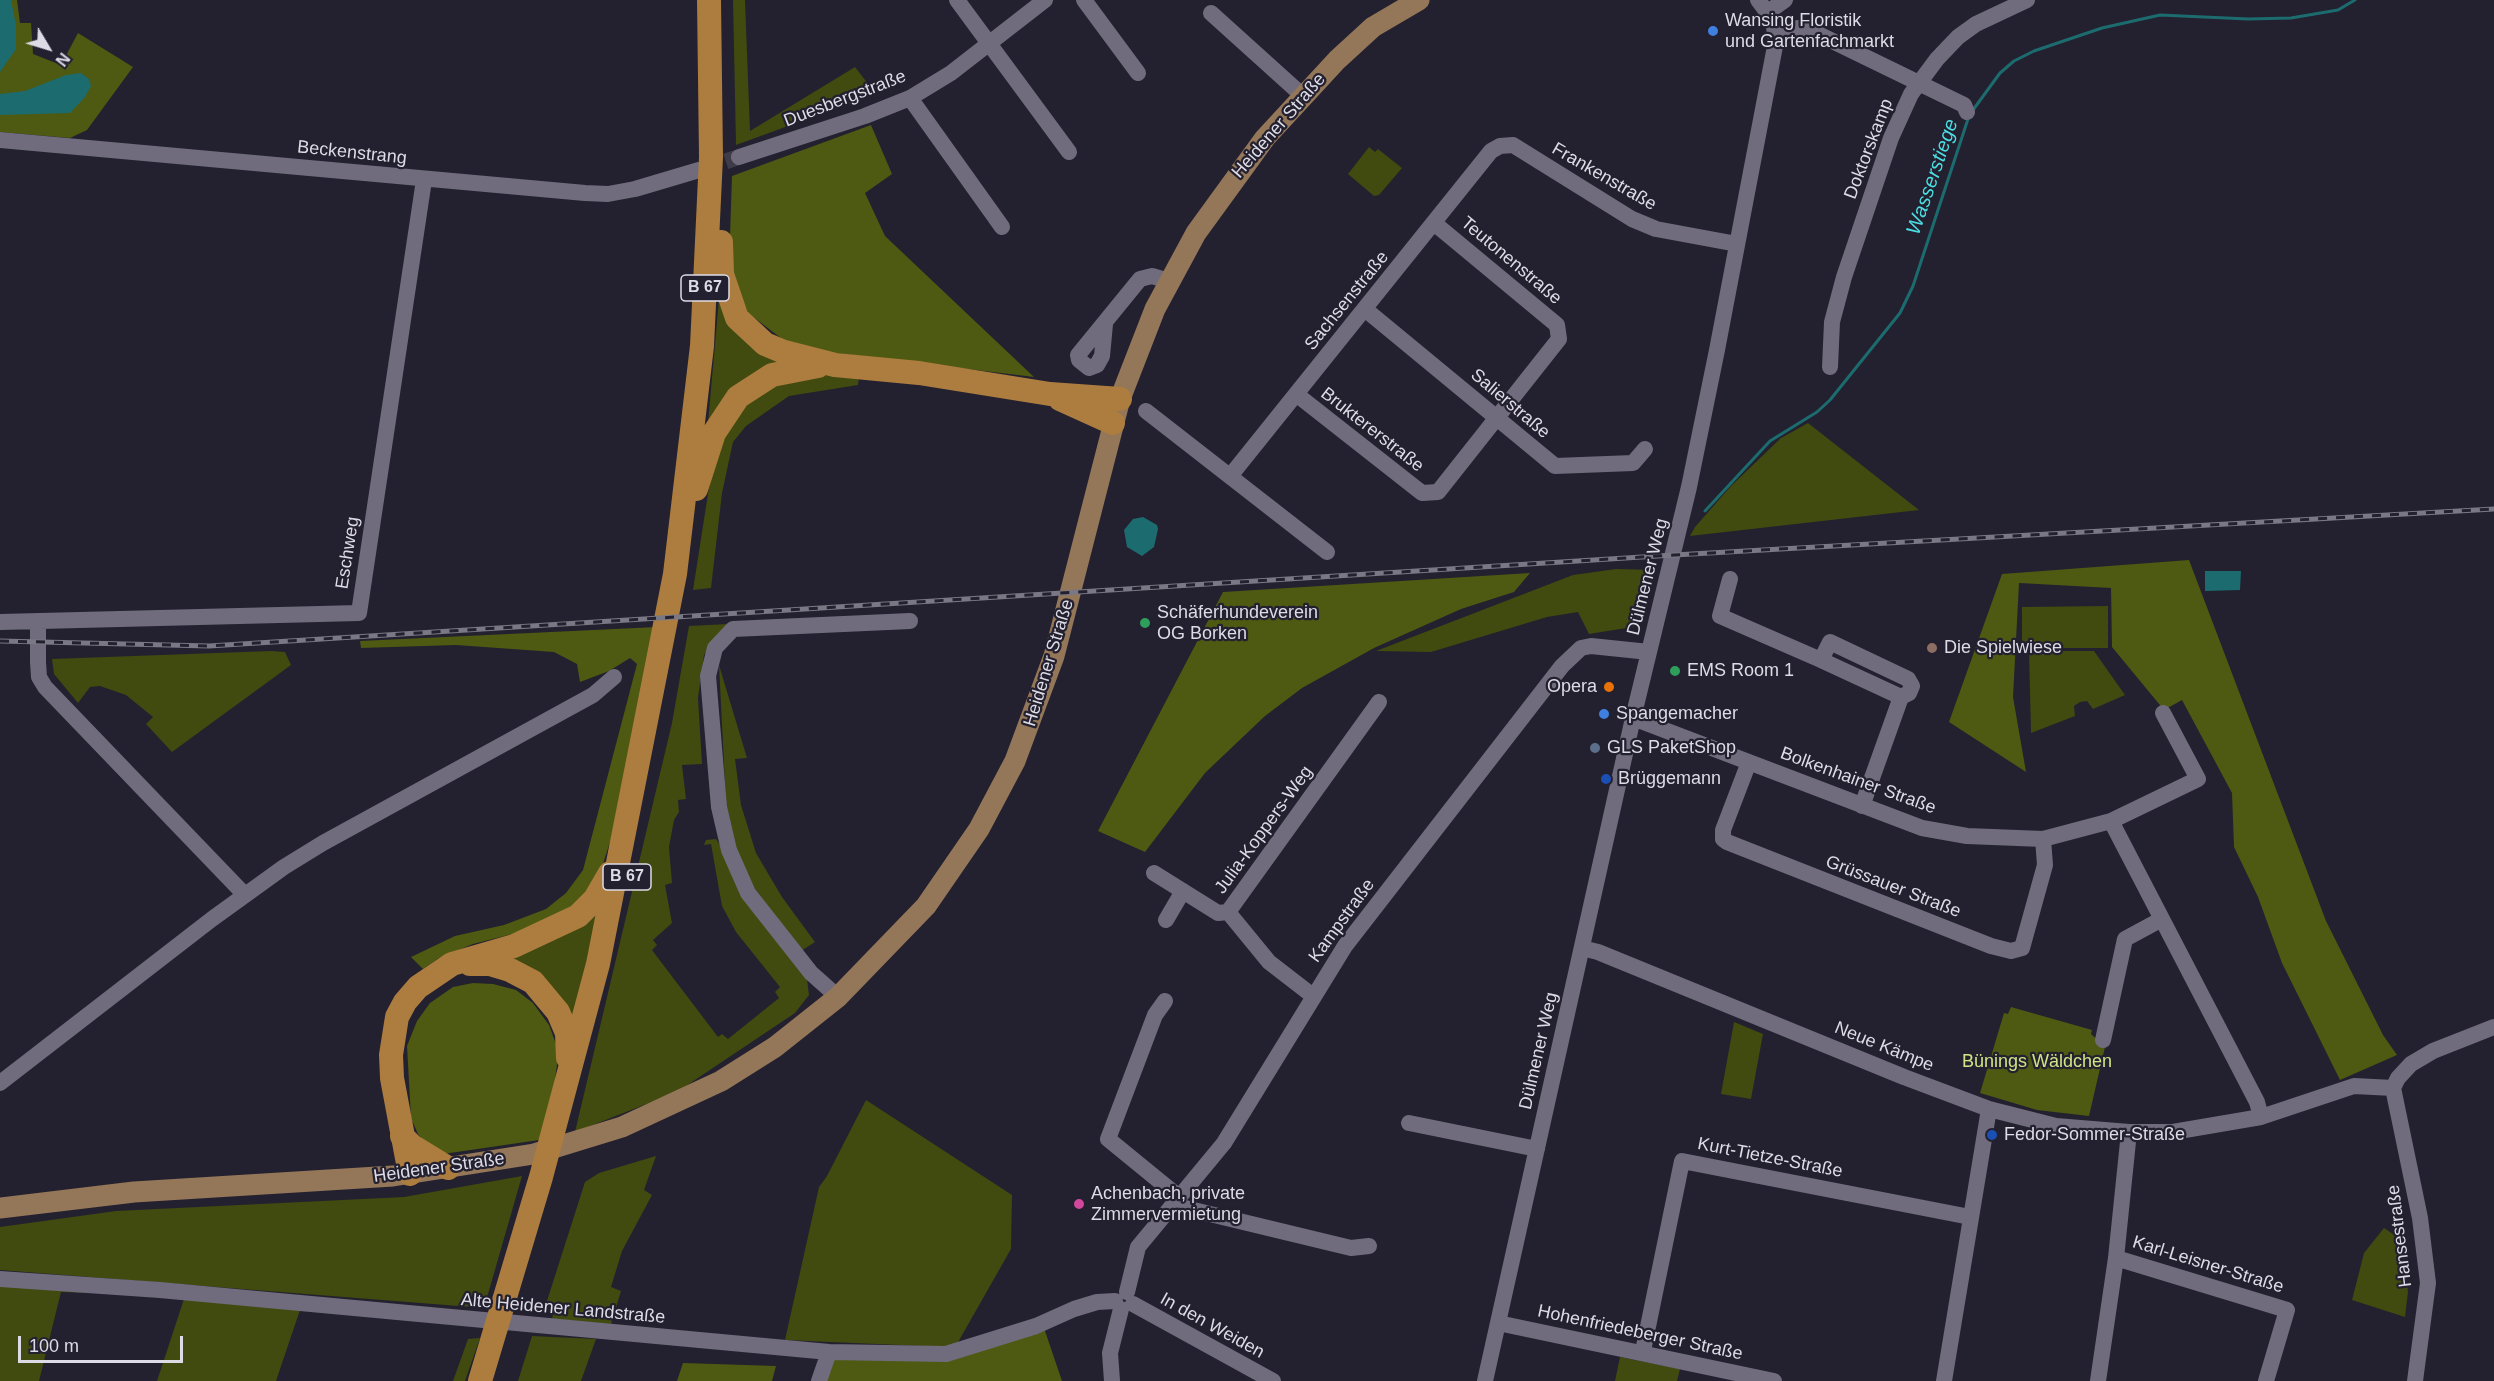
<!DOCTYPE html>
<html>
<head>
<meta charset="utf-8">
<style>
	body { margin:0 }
	#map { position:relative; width:2494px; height:1381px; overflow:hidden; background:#23202f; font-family:Helvetica,sans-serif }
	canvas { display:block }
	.north { position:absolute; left:18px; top:18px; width:60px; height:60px; -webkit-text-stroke:4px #23202f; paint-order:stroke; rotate:128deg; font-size:16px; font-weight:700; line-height:24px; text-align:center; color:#dddbe6 }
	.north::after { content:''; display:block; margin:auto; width:21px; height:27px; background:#dddbe6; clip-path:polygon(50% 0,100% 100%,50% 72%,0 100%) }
	.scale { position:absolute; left:18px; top:1336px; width:165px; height:27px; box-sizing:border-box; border:3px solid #dddbe6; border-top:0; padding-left:8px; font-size:18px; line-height:21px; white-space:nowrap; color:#dddbe6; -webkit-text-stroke:4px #23202f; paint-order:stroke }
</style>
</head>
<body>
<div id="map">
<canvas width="2494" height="1381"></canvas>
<div class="north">N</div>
<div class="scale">100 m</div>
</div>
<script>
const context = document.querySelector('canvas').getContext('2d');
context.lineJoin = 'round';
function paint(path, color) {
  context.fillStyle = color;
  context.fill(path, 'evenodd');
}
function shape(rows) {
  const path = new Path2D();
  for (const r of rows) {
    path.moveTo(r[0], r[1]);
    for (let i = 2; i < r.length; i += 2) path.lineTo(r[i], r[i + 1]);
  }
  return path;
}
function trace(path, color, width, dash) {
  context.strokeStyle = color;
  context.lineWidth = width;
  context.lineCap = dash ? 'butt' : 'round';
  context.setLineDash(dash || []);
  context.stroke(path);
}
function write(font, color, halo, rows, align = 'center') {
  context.font = font + ' Helvetica,sans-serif';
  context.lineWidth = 4.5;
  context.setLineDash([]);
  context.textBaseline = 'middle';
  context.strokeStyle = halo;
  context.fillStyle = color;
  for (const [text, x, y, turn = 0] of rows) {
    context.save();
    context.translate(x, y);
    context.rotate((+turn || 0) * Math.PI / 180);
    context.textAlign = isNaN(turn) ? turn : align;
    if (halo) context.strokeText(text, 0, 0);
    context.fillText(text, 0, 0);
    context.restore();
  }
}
paint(shape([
	[733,0,745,0,750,131,855,67,876,94,736,145],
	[1369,147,1375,152,1378,149,1402,168,1379,195,1374,196,1348,174],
	[719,299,789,360,708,423],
	[826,375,859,376,858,385,789,396,746,426,733,442,722,493,711,588,693,590,715,449,731,417,774,382],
	[1808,423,1919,510,1690,536,1695,527,1731,486,1781,438],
	[1616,569,1656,570,1644,620,1639,626,1589,634,1578,612,1547,617,1431,652,1376,651,1573,575],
	[2108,606,2108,648,2022,648,2022,607],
	[728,624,704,655,698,698,702,764,682,765,686,799,678,800,679,812,674,820,669,847,672,883,665,885,672,923,653,940,657,945,652,950,718,1037,722,1034,728,1039,779,998,775,992,780,987,736,932,722,906,711,844,704,845,706,840,716,839,807,979,809,995,795,1013,677,1092,575,1132,672,723,689,626],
	[271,651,285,652,291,665,172,752,146,724,153,717,126,695,100,686,90,687,78,703,54,674,52,659],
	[2029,651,2094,651,2125,695,2093,709,2087,701,2080,702,2074,706,2075,716,2031,733],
	[719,665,747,758,735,759,741,805,756,853,782,897,815,942,801,951,752,885,736,850,726,804],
	[601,903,576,1026,506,962],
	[1734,1022,1763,1034,1751,1099,1721,1094],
	[866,1100,1012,1195,1011,1249,957,1344,945,1347,785,1340,819,1187,827,1176],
	[656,1156,644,1190,652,1195,622,1251,611,1287,621,1291,611,1324,552,1319,554,1310,545,1307,585,1182,599,1173],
	[522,1176,484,1308,0,1270,0,1227,116,1211,404,1197],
	[2384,1228,2402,1240,2408,1292,2405,1317,2352,1300,2364,1253],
	[0,1283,89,1293,61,1292,39,1381,0,1381],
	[184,1299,300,1310,276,1381,157,1381],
	[532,1336,596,1339,581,1381,518,1381],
	[480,1338,465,1381,453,1381,468,1339],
	[1620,1357,1680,1369,1677,1381,1615,1381]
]), '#414a0f');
paint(shape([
	[0,0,17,0,20,23,31,23,33,54,61,65,78,33,133,67,87,130,70,138,0,132],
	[871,125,892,174,865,193,885,236,1034,377,794,348,748,313,729,267,732,176],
	[2189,560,2326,921,2383,1035,2397,1055,2340,1080,2282,963,2258,897,2234,847,2232,793,2182,700,2164,710,2112,647,2111,588,2019,583,2013,697,2026,772,1949,722,2002,574],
	[1530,573,1514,592,1461,609,1374,648,1302,688,1265,716,1205,773,1145,852,1098,831,1223,592],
	[657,627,611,839,598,879,580,902,544,926,473,944,439,958,423,969,411,957,455,936,504,925,546,909,566,893,583,870,637,664,630,658,609,671,580,682,577,664,554,652,456,645,361,648,360,641],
	[473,983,493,984,516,990,533,1003,549,1025,556,1044,557,1065,553,1094,539,1140,443,1154,427,1146,418,1134,411,1118,407,1046,417,1021,430,1003,453,987],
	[2011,1007,2092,1030,2091,1034,2105,1047,2089,1116,2037,1110,1980,1093,2004,1013,2008,1014],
	[1044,1328,1062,1381,824,1381,833,1355,949,1361],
	[683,1363,776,1366,772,1381,677,1381]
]), '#4e5912');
paint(shape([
	[0,0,11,0,16,26,16,49,0,72],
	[81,73,89,79,91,86,85,97,70,113,0,115,0,94,25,91,66,75],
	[1143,517,1157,525,1158,529,1154,547,1142,556,1127,547,1124,530,1133,519],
	[2205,571,2241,571,2240,590,2205,591]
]), '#1c6c6f');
trace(shape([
	[1973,110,2000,73,2014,61,2034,51,2102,28,2160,15,2248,19,2291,18,2338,10,2355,0],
	[1705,511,1770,441,1817,412,1830,400,1900,313,1913,286,1968,119]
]), '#1c6c6f', 3);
trace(shape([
	[703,169,739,157]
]), '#3f3c4a', 16, [16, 8]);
trace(shape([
	[957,0,1069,152],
	[1084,0,1138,73],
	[1768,12,1785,0],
	[1211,13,1303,96],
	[1776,31,1799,28,1816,33,1964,105,1967,112],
	[910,98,1002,227],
	[0,140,585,193,608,194,635,189,699,170],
	[739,157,865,116,910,98,951,73,1045,0],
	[1366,310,1555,466,1633,463,1645,449],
	[1105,324,1102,356,1097,365,1089,368,1079,360,1078,355,1140,279,1152,276,1169,281],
	[1830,367,1832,322,1844,277,1891,138,1911,94,1937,59,1958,37,1976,24,2027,0],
	[1296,394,1422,493,1438,492,1559,339,1557,325,1434,223],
	[1146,411,1327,552],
	[1231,475,1491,151,1500,146,1513,145,1632,219,1656,229,1737,244],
	[1730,579,1720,616,1821,660],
	[0,622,359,613,424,180],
	[38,622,38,662,39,677,45,687,245,895],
	[1633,718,1922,828,1967,836,2043,839,2111,821,2257,1102,2261,1117],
	[1749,762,1723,830,1723,839,1727,842,1991,946,2011,951,2022,948,2045,865,2043,839],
	[1862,806,1901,697,1909,693,1912,686,1908,679,1830,642,1821,660,1901,697],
	[2111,821,2198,779,2163,713],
	[1154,873,1218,913,1228,912],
	[1166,920,1183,891],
	[1582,948,1598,952,1904,1077,1989,1109,2056,1126,2129,1132,2173,1132,2261,1117,2354,1086,2393,1088],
	[1313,996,1269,962,1228,912,1379,702],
	[838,997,811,973,748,893,729,850,719,807,708,676,715,648,733,629,910,621],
	[1165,1001,1155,1015,1108,1139,1179,1197],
	[2103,1040,2125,939,2162,919],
	[0,1083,212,919,284,867,323,843,593,695,614,677],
	[2393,1088,2420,1218,2428,1283,2415,1381],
	[2393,1088,2398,1078,2411,1064,2433,1051,2494,1027],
	[1409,1123,1537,1149],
	[1175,1202,1181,1207,1351,1248,1369,1246],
	[2116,1258,2287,1310,2266,1381],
	[0,1279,160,1290,829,1352,946,1354,1036,1326,1074,1309,1097,1302,1115,1301],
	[1127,1292,1138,1247,1224,1143,1345,946,1562,666,1581,648,1591,646,1649,652],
	[1133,1304,1273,1381],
	[1498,1323,1774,1381],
	[1643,1351,1682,1161,1970,1217],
	[819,1381,829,1352],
	[1112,1381,1110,1353,1121,1309],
	[1485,1381,1633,718,1689,487,1717,350,1776,41,1773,20,1758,0],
	[1944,1381,1989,1109],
	[2098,1381,2116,1258,2129,1132]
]), '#706c7e', 16);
trace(shape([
	[0,1208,134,1192,393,1176,534,1154,622,1127,721,1081,775,1047,838,997,926,906,979,829,1015,761,1054,656,1120,399,1155,309,1196,233,1265,138,1337,60,1373,27,1419,0]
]), '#947658', 21);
trace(shape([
	[721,242,722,274,737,318,765,344,784,352,835,365,919,373,1050,394,1120,399],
	[1060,399,1113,423],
	[696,489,714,433,738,397,772,375,818,366],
	[470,964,490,964,510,970,533,982,558,1012,567,1033,568,1058],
	[402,1136,412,1146,448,1168],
	[410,1174,392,1078,391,1055,397,1017,405,1002,418,987,452,964,514,946,578,916,595,899,610,873],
	[480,1381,541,1177,598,964,675,574,702,346,711,157,709,0]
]), '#ac7d3f', 24);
const rail = shape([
	[0,641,209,646,1674,555,2494,509]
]);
trace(rail, '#7a7885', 5);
trace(rail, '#23202f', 3, [9]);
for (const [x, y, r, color] of [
	[1713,31,6,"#3f7fe0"],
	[1145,623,6,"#2e9e5b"],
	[1932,648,6,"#8d6e63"],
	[1675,671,6,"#2e9e5b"],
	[1609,687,6,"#e8710a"],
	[1604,714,6,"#3f7fe0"],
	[1595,748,6,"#5c6f8a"],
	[1606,779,6,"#1a4fb4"],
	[1992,1135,6,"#1a4fb4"],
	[1079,1204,6,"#d1479c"]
]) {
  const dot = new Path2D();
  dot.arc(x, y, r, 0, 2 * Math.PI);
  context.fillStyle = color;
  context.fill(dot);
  trace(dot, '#23202f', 2);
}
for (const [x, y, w] of [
	[705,288,48],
	[627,877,48]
]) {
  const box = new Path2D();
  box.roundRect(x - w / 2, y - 13, w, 26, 4.5);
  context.fillStyle = '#23202f';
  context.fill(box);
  trace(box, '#dddbe6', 1.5);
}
write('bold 16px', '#dddbe6', null, [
	["B 67",705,288],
	["B 67",627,877]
]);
write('18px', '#dddbe6', '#23202f', [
	["Wansing Floristik",1725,21],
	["und Gartenfachmarkt",1725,42],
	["Schäferhundeverein",1157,613],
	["OG Borken",1157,634],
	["Die Spielwiese",1944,648],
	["EMS Room 1",1687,671],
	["Opera",1597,687,"right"],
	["Spangemacher",1616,714],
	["GLS PaketShop",1607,748],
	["Brüggemann",1618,779],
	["Fedor-Sommer-Straße",2004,1135],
	["Achenbach, private",1091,1194],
	["Zimmervermietung",1091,1215]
], 'left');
write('18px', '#dddbe6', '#23202f', [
	["Duesbergstraße",845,99,-21],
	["Heidener Straße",1279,126,-49],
	["Doktorskamp",1869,149,-69],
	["Beckenstrang",352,153,6],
	["Frankenstraße",1604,177,30],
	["Teutonenstraße",1511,261,40],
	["Sachsenstraße",1347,301,-51],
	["Salierstraße",1510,404,40],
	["Bruktererstraße",1372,430,38],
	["Eschweg",348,553,-81],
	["Dülmener Weg",1648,577,-76],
	["Heidener Straße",1049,663,-73],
	["Bolkenhainer Straße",1858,781,20],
	["Julia-Koppers-Weg",1264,830,-54],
	["Grüssauer Straße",1893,887,21],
	["Kampstraße",1342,921,-54],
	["Neue Kämpe",1884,1047,22],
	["Dülmener Weg",1539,1051,-77],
	["Kurt-Tietze-Straße",1770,1158,11],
	["Heidener Straße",439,1168,-8],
	["Hansestraße",2400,1236,-97],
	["Karl-Leisner-Straße",2208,1265,17],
	["Alte Heidener Landstraße",563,1309,5],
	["In den Weiden",1212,1326,29],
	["Hohenfriedeberger Straße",1640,1333,12]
]);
write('18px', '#d1e484', '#23202f', [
	["Bünings Wäldchen",2037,1062]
]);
write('italic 20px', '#4bdfe3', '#23202f', [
	["Wasserstiege",1933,177,-71]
]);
</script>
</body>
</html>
